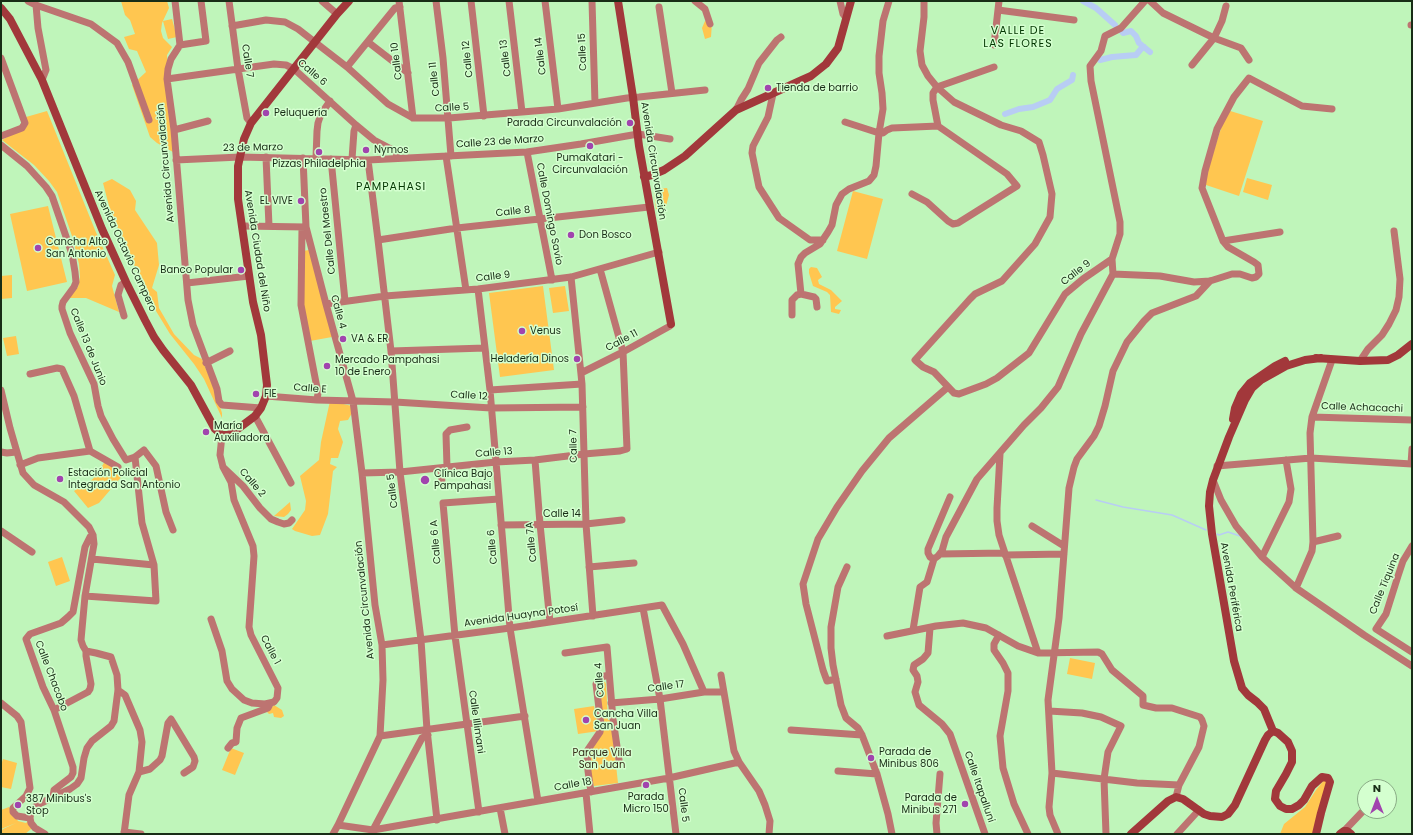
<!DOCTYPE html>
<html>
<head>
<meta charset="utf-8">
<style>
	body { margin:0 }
	#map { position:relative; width:1413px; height:835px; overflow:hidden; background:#bff5ba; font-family:Poppins,sans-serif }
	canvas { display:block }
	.frame { position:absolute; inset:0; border:2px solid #182d16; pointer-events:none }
	.north { position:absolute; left:1357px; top:779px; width:40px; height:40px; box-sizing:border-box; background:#d4ffcf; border:1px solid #89ab85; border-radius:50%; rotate:0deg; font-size:11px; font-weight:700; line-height:16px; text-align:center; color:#182d16 }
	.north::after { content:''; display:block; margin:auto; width:14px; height:18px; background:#a144ae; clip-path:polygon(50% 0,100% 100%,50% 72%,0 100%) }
</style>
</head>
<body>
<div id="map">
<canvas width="1413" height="835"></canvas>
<div class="frame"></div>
<div class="north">N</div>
</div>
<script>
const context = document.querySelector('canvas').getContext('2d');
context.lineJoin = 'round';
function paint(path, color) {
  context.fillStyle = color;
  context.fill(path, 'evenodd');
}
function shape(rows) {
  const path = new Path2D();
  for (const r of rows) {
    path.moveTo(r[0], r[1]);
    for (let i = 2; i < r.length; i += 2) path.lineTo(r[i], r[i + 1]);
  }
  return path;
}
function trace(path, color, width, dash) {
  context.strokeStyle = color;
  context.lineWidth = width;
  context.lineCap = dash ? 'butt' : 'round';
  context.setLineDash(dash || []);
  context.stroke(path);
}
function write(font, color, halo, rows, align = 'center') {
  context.font = font + ' Poppins,sans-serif';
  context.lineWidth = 3;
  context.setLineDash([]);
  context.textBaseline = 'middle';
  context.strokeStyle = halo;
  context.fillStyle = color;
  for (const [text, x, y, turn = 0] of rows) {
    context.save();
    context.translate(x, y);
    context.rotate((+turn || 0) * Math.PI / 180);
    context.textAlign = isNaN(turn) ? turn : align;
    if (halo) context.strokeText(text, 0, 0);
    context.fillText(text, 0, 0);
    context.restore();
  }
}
paint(shape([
	[121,1,167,1,169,8,162,23,161,31,163,38,172,47,167,55,168,99,173,152,157,143,150,137,132,85,146,72,137,51,129,49,124,37,135,34,130,20,125,15],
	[172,19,177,37,168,39,163,21],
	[705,21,712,23,711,37,705,39,702,28],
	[1227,110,1263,121,1239,196,1203,184],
	[47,111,95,230,115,275,112,286,119,312,86,298,68,298,78,287,80,277,79,264,73,239,57,192,49,181,34,165,2,140,14,133,26,117],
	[1247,178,1272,185,1268,200,1243,192],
	[112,179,130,190,136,201,135,210,157,243,159,265,152,288,157,292,159,308,174,334,194,355,202,359,215,391,222,413,222,418,204,379,194,364,170,334,156,311,140,278,111,213,108,202,103,183],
	[667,188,669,195,666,206,663,209,656,209,654,189],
	[853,191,883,199,867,259,837,251],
	[48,206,67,282,27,291,10,214],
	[309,250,332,337,310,341,303,302,303,251],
	[811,267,817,268,822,277,818,280,819,284,831,290,842,301,835,307,835,309,841,310,839,314,831,312,830,295,827,292,813,286,809,273,809,269],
	[12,275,12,298,1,299,1,276],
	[543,286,554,370,500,377,489,293],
	[565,286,569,311,553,313,549,288],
	[16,336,19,354,7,356,3,338],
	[330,401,352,406,352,413,348,420,340,421,338,429,343,442,338,458,331,458,330,464,337,467,333,471,328,514,320,535,312,536,295,531,292,529,305,510,306,501,300,476,319,460,321,442],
	[105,461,115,467,123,475,99,503,88,508,74,491,77,489,82,489,97,475],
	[290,502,291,510,288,514,284,517,274,516],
	[62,557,70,581,56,586,48,562],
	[1070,658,1095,663,1092,679,1067,674],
	[602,681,605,682,606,684,608,720,611,720,618,783,594,786,592,780,588,753,601,735,599,685],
	[274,705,282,710,284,716,281,718,274,717,273,713,269,714,267,712],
	[594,706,599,731,578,734,574,709],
	[231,748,244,753,235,775,222,770],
	[3,759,17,763,11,789,1,787,1,765],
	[1324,780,1327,781,1313,834,1280,834,1284,824,1305,807,1316,790],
	[9,807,18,821,26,823,29,820,36,825,25,834,1,834,1,831,3,829,16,823,1,829,1,810]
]), '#ffc650');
trace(shape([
	[1096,500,1123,507,1172,515,1206,530],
	[1217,534,1219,535,1228,532,1240,536]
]), '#b8cdf4', 1.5);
trace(shape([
	[1083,1,1096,8,1115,25],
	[1122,32,1123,33,1131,31,1136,36,1139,43,1150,52],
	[1100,60,1112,57,1136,55,1141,49,1144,47],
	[1005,114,1019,109,1033,107,1050,100,1057,89,1072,80,1073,75]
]), '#b8cdf4', 6);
trace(shape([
	[28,1,36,5,91,24,117,43,128,62,149,120],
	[175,1,180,45],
	[229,1,238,69,247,118,251,123],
	[322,1,337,14],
	[399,1,413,118],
	[436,1,443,58,451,156],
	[471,1,484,116],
	[509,1,522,112],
	[545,1,558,109],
	[592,1,595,103],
	[695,1,705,9,710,24],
	[840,1,843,14,846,18],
	[924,1,924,17,920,51,922,65,928,76,937,87,954,102,1001,125,1021,131,1039,142,1043,155,1052,194,1050,217,1035,244,1002,281,975,294,970,299,915,360,923,367,934,372,954,393,959,394,986,384,997,378,1029,353,1065,294,1083,279,1112,259],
	[1150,1,1163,13,1214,38,1241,48,1249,60],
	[36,5,38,28,46,70,42,80],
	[659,7,672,93],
	[998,10,1074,20],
	[1411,25,1412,25],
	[232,26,266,20,285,22,298,29,347,67,388,104,413,118,449,118,522,112,558,109,627,98,639,97,705,90],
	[368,42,408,73],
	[180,45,171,59,168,69,167,79,174,130,188,300,193,325,217,389,219,401,222,405,261,408],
	[180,45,206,41,201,1],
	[994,45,999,1],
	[1,58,25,123,22,128,1,136],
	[1192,65,1214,38,1222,21,1226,6],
	[347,67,395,8,400,7],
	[167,79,274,64,286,65,294,69,356,125,374,140,393,150,396,152,397,158],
	[937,87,994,67],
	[937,87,933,93,933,100,938,126],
	[773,94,768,117,753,146,752,153,759,187,779,218,810,240,823,240],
	[736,110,741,100,748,89,759,63,777,40,781,37],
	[845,122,879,133,883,133,887,130,892,128,938,126,1007,174,1017,186,958,223,953,224,948,221,927,202,912,194],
	[174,130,208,121],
	[1,145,27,166,46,187,52,196,72,254,75,272,76,282,74,287,63,302,62,306,62,309,70,333,94,384,98,406,101,416,113,439,126,460,135,457,144,450,156,466,166,512,173,530],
	[527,152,552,280],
	[446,156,466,290],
	[266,157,269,226],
	[303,158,306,227,326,304,353,401,362,473,375,605,382,645,383,680,380,736,338,825,333,834],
	[316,158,317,131,318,123,321,114,330,101],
	[331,159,345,301],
	[352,159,354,131,356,125],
	[176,160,240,157,368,160,527,152,581,144,638,134,670,139],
	[368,160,378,240,391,351,400,472,421,640,427,730,437,820],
	[242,226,306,227],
	[302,227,301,305,318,393,317,400],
	[378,240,457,228,649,207],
	[1223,241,1280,232],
	[1113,274,1160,276,1194,282,1210,281,1232,274,1240,274,1252,278,1256,277,1259,274,1258,265,1254,262,1228,247,1223,241,1202,188,1205,171,1217,129,1234,97,1249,78,1302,106,1332,109],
	[571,277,582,384,586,524,593,616],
	[187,283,249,276],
	[478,289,490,390,510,628,538,801],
	[801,294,798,264,801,257,805,253,820,244,828,232,832,225,836,205,842,194,849,189,869,181,874,175,876,166,879,133,883,109,882,93,879,73,879,56,883,21,889,1],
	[326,304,385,296,478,289,571,277,659,252],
	[792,315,792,300,797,295,801,294,814,297,816,299,817,307],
	[124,316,118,295,121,285,126,282],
	[391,351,485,348],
	[1360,361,1368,349,1382,335,1389,324,1396,310,1399,297,1400,279,1394,231],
	[206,363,230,351],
	[581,373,623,352,670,326,671,324],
	[30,374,57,368,62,369,74,396,90,451],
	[1,390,10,428,23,473,34,485,64,502,89,527,93,535,94,544,85,596,81,640,83,646,86,651,96,653,111,657,117,675,118,690,114,721,111,726,92,741,87,748,84,758,81,778,77,784,70,789,37,805,31,812,30,818,31,823,35,828,45,834],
	[490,390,582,384],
	[266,396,317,400,395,402,491,408,583,407],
	[255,416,291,483],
	[1312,417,1412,420],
	[222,435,220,455,223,467,243,486,260,508,271,519,278,522,284,524,289,523,292,520],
	[90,451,118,467],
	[1,452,7,453,16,452],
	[1000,454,997,508,997,521,999,535,1038,653],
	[535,460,540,524,550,622],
	[1411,464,1412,449],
	[20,465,38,458,90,451],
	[1217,466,1311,458,1412,464],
	[447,467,446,434,450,430,467,427],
	[441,468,442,483],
	[362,473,400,472,496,462,535,460,584,454,620,451,627,449,623,352,600,269],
	[1213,480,1221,500,1236,526,1262,557,1296,588,1364,635,1412,666],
	[501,525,586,524,622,520],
	[1032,526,1064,546],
	[1,531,32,552],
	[1313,542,1338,536],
	[1412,546,1403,561,1398,576,1386,614,1376,629,1412,652],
	[940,554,1004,553],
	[1005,555,1064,554],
	[1262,557,1289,502,1291,489,1286,460],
	[92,559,154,565],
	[934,559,930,557,928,553,928,549,950,497],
	[589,567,634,563],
	[847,567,838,587,831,627,831,648,833,665,841,705,846,718,858,728,862,735,877,774,888,814,892,834],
	[1296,588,1312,551,1313,542,1310,433,1312,417,1332,360],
	[85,596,156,601,154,565,142,523,135,457],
	[643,608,660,699,676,834],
	[211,619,222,651,227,681,232,689,244,700,252,703,265,704,274,702,277,698,278,688,251,635,249,627,254,556,253,546,234,500,231,482,223,467],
	[930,628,928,653,923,659,914,665,913,670,917,676,918,682,915,692,919,705,942,724,950,734,985,834],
	[913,630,920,587,927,582,934,559,938,556,942,551,946,537,977,479,1024,425,1041,408,1058,387,1081,334,1113,274,1112,259,1120,234,1120,222,1091,81,1090,66,1101,51,1105,36,1121,28,1145,1],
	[999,635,994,644,994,650,1003,663,1008,673,1008,691,1000,736,1003,768,1014,804,1028,834],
	[887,636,936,626,963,623,986,628,1018,646,1038,653,1098,652,1102,654,1112,670,1143,696,1143,705,1156,708,1172,708,1200,717,1202,720,1204,726,1199,747,1179,785,1176,797],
	[382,645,510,628,662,605,683,644,704,692],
	[565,653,607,647,613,719,619,760],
	[721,675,734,751,739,762,759,791,765,805,770,821,769,834],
	[836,679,827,681,823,670,806,604,803,584,818,539,837,507,862,471,889,438,948,387],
	[118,690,125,695,140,730,142,742,139,772,129,795,124,834],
	[1,703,17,716,21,722,30,788,26,796,13,808,13,812,17,816,30,818],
	[611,703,660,699,704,692,723,692],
	[54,710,88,692,90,689,91,684,86,656,86,651],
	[1049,711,1082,713,1101,717,1121,726,1108,752,1104,779,1106,834],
	[791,730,862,735],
	[380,736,525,716],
	[228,748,232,743,236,742,237,728,241,718,268,708,270,704],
	[838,771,877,774],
	[139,772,150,769,160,760,162,756,168,723,171,719,194,757,195,761,193,767,184,773],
	[1052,773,1137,783,1179,785],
	[591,792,588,771,587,751,600,732,601,725,596,684,601,677,609,675],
	[586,793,590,834],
	[53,797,54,790,71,777,73,773,73,767,54,710,43,687,26,639,30,634,61,623,68,617,73,612,85,547,90,537,93,535],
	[500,808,505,834],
	[479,812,455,636,443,503,499,499],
	[338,825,373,830,669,778,739,762],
	[1344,831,1365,809],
	[124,832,141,834],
	[373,833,373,830,422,738,428,735],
	[937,834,936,823,940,774],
	[1058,834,1050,815,1049,807,1052,773,1048,700,1059,618,1069,488,1074,467,1077,459,1094,436,1099,426,1105,406,1113,371,1127,342,1144,321,1152,313,1196,296,1210,281],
	[1177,834,1199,810]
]), '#bd7471', 7);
trace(shape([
	[618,1,633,97,639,146,671,324],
	[1,8,10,19,42,80,102,229,126,282,145,320,154,337,163,350,191,385,215,429,222,435,228,435,235,431,255,416,261,408,266,396,267,385,261,335,253,302,238,199,238,166,244,139,251,123,337,14,349,1],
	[644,177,652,175,664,170,685,156,736,110,802,80,811,76,826,64,838,48,851,1],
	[1316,358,1360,361,1388,360,1398,355,1412,344],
	[1233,419,1235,408,1241,394,1250,383,1275,366,1285,361],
	[1273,731,1264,709,1257,702,1248,695,1242,688,1234,661,1212,534,1209,506,1210,492,1213,480,1229,437,1245,400,1252,388,1261,380,1286,366,1305,360,1321,358],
	[1273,731,1278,733,1288,742,1292,751,1292,762,1286,774,1276,791,1275,799,1280,806,1286,809,1292,809,1299,805,1304,800,1312,786,1322,777,1328,778,1330,782,1321,813,1316,834],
	[1131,834,1168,801,1176,797,1183,799,1204,814,1210,816,1222,817,1228,814,1235,805,1265,740,1268,735,1273,731],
	[1340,834,1344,831,1347,831,1351,834]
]), '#a2383b', 8);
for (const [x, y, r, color] of [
	[768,88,4,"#a144ae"],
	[266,113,4,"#a144ae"],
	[630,123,4,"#a144ae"],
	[590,146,4,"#a144ae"],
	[366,150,4,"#a144ae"],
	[319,152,4,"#a144ae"],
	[301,201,4,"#a144ae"],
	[571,235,4,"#a144ae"],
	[38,248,4,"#a144ae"],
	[241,270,4,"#a144ae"],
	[522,331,4,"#a144ae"],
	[343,339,4,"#a144ae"],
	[577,359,4,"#a144ae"],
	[327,366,4,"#a144ae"],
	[256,394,4,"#a144ae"],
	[206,432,4,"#a144ae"],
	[60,479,4,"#a144ae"],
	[425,480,5,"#a144ae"],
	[586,720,4,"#a144ae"],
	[871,758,4,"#a144ae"],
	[646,785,4,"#a144ae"],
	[965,804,4,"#a144ae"],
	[18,805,4,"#a144ae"]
]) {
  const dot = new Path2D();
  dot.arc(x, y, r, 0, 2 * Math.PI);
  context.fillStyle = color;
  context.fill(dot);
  trace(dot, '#d4ffcf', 1.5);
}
write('10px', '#182d16', '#d4ffcf', [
	["Calle 15",583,52,-92],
	["Calle 14",541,56,-97],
	["Calle 13",506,58,-97],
	["Calle 12",468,59,-96],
	["Calle 7",247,61,81],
	["Calle 10",397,61,-97],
	["Calle 6",312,73,40],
	["Calle 11",435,79,-96],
	["Calle 5",452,108,-3],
	["Calle 23 de Marzo",500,142,-4],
	["23 de Marzo",253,148,-1],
	["Avenida Circunvalación",653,161,81],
	["Avenida Circunvalación",166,163,-95],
	["Calle 8",513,212,-6],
	["Calle Domingo Savio",549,214,79],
	["Calle Del Maestro",328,231,-96],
	["Avenida Octavio Campero",125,251,65],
	["Avenida Ciudad del Niño",257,251,81],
	["Calle 9",1076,273,-38],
	["Calle 9",493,277,-7],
	["Calle 4",338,312,75],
	["Calle 11",622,341,-28],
	["Calle 13 de Junio",88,347,68],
	["Calle E",310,389,4],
	["Calle 12",469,396,3],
	["Calle Achacachi",1362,408,2],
	["Calle 7",574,446,-91],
	["Calle 13",494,453,-5],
	["Calle 2",252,483,49],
	["Calle 5",393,491,-97],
	["Calle 14",562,514],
	["Calle 6 A",436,542,-95],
	["Calle 7A",532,542,-96],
	["Calle 6",493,547,-95],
	["Calle Tiquina",1385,584,-68],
	["Avenida Periférica",1231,587,80],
	["Avenida Circunvalación",365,600,-96],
	["Avenida Huayna Potosí",521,616,-8],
	["Calle 1",270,650,62],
	["Calle Chacobo",51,676,69],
	["Calle 4",600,680,-94],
	["Calle 17",666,687,-8],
	["Calle Illimani",476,722,82],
	["Calle 18",573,785,-10],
	["Calle Itapalluni",979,787,71],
	["Calle 5",683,805,83]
]);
write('10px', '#182d16', '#d4ffcf', [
	["Tienda de barrio",776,88],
	["Peluquería",274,113],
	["Parada Circunvalación",622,123,"right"],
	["Nymos",374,150],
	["PumaKatari -",590,158,"center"],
	["Circunvalación",590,170,"center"],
	["Pizzas Philadelphia",319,164,"center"],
	["EL VIVE",293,201,"right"],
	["Don Bosco",579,235],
	["Cancha Alto",46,242],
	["San Antonio",46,254],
	["Banco Popular",233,270,"right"],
	["Venus",530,331],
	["VA & ER",351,339],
	["Heladería Dinos",569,359,"right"],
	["Mercado Pampahasi",335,360],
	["10 de Enero",335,372],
	["FIE",264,394],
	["María",214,426],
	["Auxiliadora",214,438],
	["Estación Policial",68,473],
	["Integrada San Antonio",68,485],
	["Clínica Bajo",434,474],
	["Pampahasi",434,486],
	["Cancha Villa",594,714],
	["San Juan",594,726],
	["Parada de",879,752],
	["Minibus 806",879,764],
	["Parada",646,797,"center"],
	["Micro 150",646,809,"center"],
	["Parada de",957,798,"right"],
	["Minibus 271",957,810,"right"],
	["387 Minibus's",26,799],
	["Stop",26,811]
], 'left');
write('10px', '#382d1a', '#d4ffcf', [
	["Parque Villa",602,753],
	["San Juan",602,765]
]);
context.letterSpacing = '1px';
write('11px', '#033702', '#d4ffcf', [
	["VALLE DE",1018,31],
	["LAS FLORES",1018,44],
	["PAMPAHASI",391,187]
]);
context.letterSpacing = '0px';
</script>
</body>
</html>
